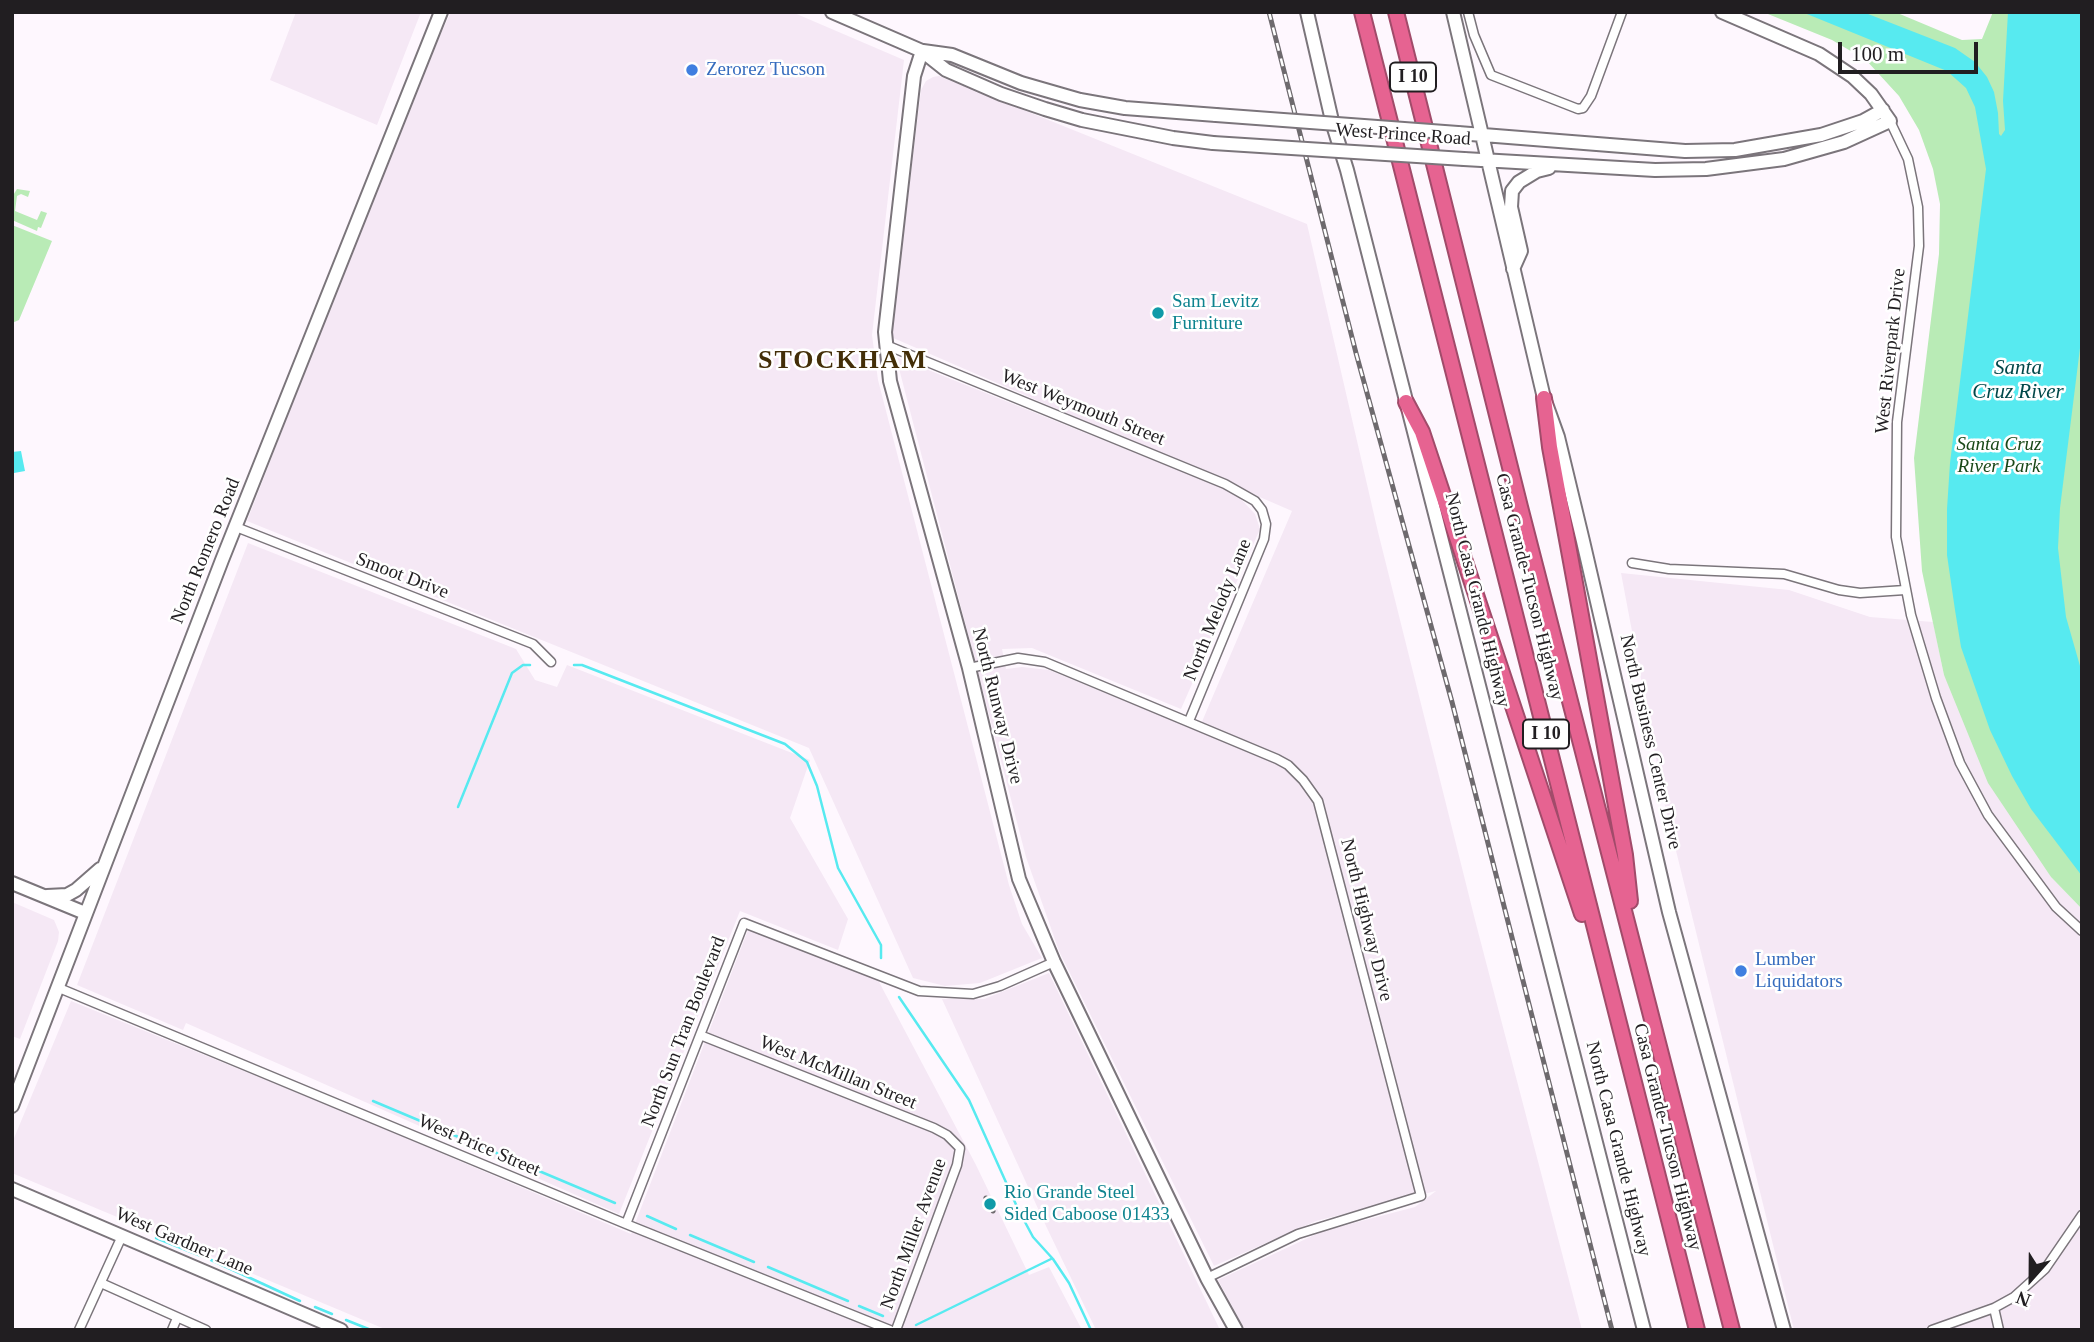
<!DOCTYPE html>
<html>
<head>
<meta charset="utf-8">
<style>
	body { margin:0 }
	#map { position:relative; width:2094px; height:1342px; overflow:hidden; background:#fef7fe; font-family:Georgia,serif }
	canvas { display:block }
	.frame { position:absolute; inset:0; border:14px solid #211e21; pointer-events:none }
	.north { position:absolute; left:1996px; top:1244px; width:70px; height:70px; -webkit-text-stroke:5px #fff; paint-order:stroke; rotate:201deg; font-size:19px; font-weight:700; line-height:28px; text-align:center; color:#211e21 }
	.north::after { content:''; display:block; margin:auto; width:24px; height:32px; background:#211e21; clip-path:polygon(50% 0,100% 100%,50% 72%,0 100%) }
	.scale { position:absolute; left:1838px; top:42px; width:140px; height:32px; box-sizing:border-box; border:4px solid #211e21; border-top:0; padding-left:9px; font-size:21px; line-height:24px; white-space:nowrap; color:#211e21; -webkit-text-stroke:5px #fff; paint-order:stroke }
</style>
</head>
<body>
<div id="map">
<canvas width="2094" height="1342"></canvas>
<div class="frame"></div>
<div class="north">N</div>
<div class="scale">100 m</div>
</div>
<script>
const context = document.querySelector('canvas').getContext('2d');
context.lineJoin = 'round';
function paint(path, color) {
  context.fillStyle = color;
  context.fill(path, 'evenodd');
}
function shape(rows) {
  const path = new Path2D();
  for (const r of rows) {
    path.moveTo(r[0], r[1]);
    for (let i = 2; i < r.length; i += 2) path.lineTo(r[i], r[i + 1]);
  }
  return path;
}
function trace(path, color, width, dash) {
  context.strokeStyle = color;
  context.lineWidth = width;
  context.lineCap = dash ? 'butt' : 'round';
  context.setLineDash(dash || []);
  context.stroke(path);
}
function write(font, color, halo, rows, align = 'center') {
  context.font = font + ' Georgia,serif';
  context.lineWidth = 5;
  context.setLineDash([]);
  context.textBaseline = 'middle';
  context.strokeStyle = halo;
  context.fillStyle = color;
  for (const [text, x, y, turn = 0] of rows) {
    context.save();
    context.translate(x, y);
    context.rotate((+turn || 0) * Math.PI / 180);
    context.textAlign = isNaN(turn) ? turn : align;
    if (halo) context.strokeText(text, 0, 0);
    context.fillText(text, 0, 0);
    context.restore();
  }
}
paint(shape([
	[296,12,421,12,377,125,270,80],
	[451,12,792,12,904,60,872,335,878,380,1009,885,1022,924,1042,958,980,983,945,986,913,978,809,748,247,521,411,98],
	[939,76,1307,224,1378,532,1475,920,1582,1330,1245,1330,1218,1280,1323,1231,1415,1207,1436,1191,1316,1221,1214,1266,1059,951,1026,857,896,357,1235,493,1255,514,1260,529,1181,709,1032,648,1002,649,1006,669,1022,667,1049,670,1198,731,1292,511,891,337,921,90,926,81,933,77],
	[248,543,516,649,535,680,557,687,567,665,810,760,790,818,848,919,838,950,740,911,619,1214,186,1023,183,1030,77,985],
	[1621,573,1789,590,1870,617,1933,622,1944,675,2051,877,2082,909,2082,1330,1794,1330,1665,806],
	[12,902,54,920,59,932,58,941,20,1039,12,1036],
	[748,930,878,980,976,1165,1029,1275,1049,1267,1082,1330,387,1330,12,1173,12,1143,71,1001,335,1108,631,1234],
	[1049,973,1220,1330,1096,1330,1046,1226,942,999,984,999]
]), '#f5e8f5');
paint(shape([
	[1763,12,1895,12,1962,40,1982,39,1993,12,2082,12,2082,909,2051,877,1988,783,1944,675,1922,571,1914,458,1939,254,1940,204,1933,169,1919,130,1899,96,1866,60,1832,40],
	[17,189,30,191,28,197,21,194,17,196,15,211,37,220,41,211,47,213,41,228,38,227,37,231,12,220,12,197],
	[12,225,52,241,19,320,12,323]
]), '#b9ebb6');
paint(shape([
	[1802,12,1863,12,1955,48,1975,62,1987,77,1994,92,1998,113,1999,134,2001,136,2005,130,2003,101,2008,12,2082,12,2082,332,2060,508,2058,548,2066,617,2082,673,2082,876,2031,809,2012,776,1990,730,1961,647,1955,610,1947,555,1947,509,1950,463,1986,169,1975,107,1966,88,1947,71],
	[21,451,25,471,14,473,12,452]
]), '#57eaf0');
trace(shape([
	[574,665,582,665,785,744,807,762,817,786,838,868,881,945,881,958],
	[458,807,512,673,523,665,530,665],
	[899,997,969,1100,1018,1209,1033,1237,1053,1259,1069,1283,1091,1330],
	[373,1101,615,1203],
	[647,1216,676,1229],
	[690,1235,754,1262],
	[156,1238,201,1256],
	[211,1260,300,1301],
	[768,1267,848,1301],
	[859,1306,883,1316],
	[315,1307,332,1314],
	[346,1320,371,1330],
	[916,1325,1051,1259]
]), '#57eaf0', 2.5);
const street = shape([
	[1468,12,1474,35,1491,75,1578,109,1583,108,1591,96,1622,12],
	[1890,121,1908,159,1918,207,1919,246,1897,422,1896,537,1911,615,1936,698,1960,763,1988,815,2056,907,2082,931],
	[886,345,1225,484,1255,501,1262,510,1266,524,1264,539,1189,721],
	[236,527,533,644,551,662],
	[1632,563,1669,569,1784,574,1839,590,1860,593,1905,590],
	[969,668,1018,658,1045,662,1277,759,1288,765,1303,780,1318,801,1421,1196,1298,1234,1207,1278],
	[59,988,626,1224,890,1330],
	[700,1035,934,1128,947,1135,960,1148,957,1165,896,1330],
	[626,1224,744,923,919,991,973,994,1000,986,1054,962],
	[101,1283,206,1330],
	[1994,1308,1999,1330],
	[79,1330,122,1236],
	[172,1330,177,1318],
	[1932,1330,1994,1308,2014,1297,2045,1269,2082,1215]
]);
const secondary = shape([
	[832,12,922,51,946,70,1001,94,1045,109,1082,120,1173,138,1213,143],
	[1307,12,1333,125,1347,170,1644,1330],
	[1453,12,1544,398,1558,437,1583,541,1669,912,1784,1330],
	[922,51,914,76,885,332,890,381,969,668,1019,879,1054,962,1207,1278,1236,1330],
	[923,51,952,55,1021,83,1080,100,1125,108,1216,115],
	[1458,133,1685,151,1735,150,1821,135,1863,121,1883,110],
	[1464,159,1655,170,1706,169,1784,159,1844,142,1890,121,1871,94,1852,76,1819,54,1722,12],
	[1513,269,1521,251,1511,207,1512,191,1519,182,1537,171,1549,168],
	[12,883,85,913],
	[47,896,67,895,76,890,100,869],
	[12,1106,222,560,441,12],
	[12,1189,341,1330]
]);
const highway = shape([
	[1362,12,1697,1330],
	[1396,12,1520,507,1732,1330],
	[1544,398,1550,447,1625,855,1630,901],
	[1406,402,1422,432,1582,914]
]);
trace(street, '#7b757b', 11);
trace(secondary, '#7b757b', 16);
trace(highway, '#a14b6a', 18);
trace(street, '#fff', 8);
trace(secondary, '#fff', 12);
trace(highway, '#e66391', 14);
const rail = shape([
	[1269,12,1356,353,1452,702,1612,1330],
	[986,1198,993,1211]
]);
trace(rail, '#6e6a6e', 5);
trace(rail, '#fff', 2.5, [8]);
const secondaryBridge = shape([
	[1216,115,1458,133],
	[1213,143,1464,159]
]);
trace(secondaryBridge, '#7b757b', 16, []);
trace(secondaryBridge, '#fff', 12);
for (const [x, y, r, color] of [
	[692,70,7,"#3f7fe0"],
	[1158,313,7,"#0f9aa8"],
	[1741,971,7,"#3f7fe0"],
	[990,1204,7,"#0f9aa8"]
]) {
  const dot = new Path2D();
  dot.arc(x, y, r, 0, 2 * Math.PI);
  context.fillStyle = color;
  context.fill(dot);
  trace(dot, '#fff', 2.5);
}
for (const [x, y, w] of [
	[1413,77,46],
	[1546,734,46]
]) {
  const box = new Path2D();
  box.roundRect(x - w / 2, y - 14.5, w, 29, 5);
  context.fillStyle = '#fff';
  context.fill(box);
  trace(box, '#211e21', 2);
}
write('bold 18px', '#211e21', null, [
	["I 10",1413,77],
	["I 10",1546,734]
]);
write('19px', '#366cbe', '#fff', [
	["Zerorez Tucson",706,70],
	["Lumber",1755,960],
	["Liquidators",1755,982]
], 'left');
write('19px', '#211e21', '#fff', [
	["West Prince Road",1403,135,4],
	["West Riverpark Drive",1891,351,-84],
	["West Weymouth Street",1083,408,22],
	["North Romero Road",206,551,-68],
	["Smoot Drive",402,576,21],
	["Casa Grande-Tucson Highway",1529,587,76],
	["North Casa Grande Highway",1477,600,76],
	["North Melody Lane",1218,610,-68],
	["North Runway Drive",997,706,76],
	["North Business Center Drive",1650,742,77],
	["North Highway Drive",1366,920,76],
	["North Sun Tran Boulevard",684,1032,-69],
	["West McMillan Street",838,1073,22],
	["Casa Grande-Tucson Highway",1667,1137,76],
	["West Price Street",479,1146,23],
	["North Casa Grande Highway",1618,1149,76],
	["North Miller Avenue",914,1234,-70],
	["West Gardner Lane",184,1242,23]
]);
write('19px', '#0d838f', '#fff', [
	["Sam Levitz",1172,302],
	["Furniture",1172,324],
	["Rio Grande Steel",1004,1193],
	["Sided Caboose 01433",1004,1215]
], 'left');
write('italic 19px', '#194818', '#fff', [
	["Santa Cruz",1999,445],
	["River Park",1999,467]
]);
write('italic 21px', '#01484a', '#fff', [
	["Santa",2018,368],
	["Cruz River",2018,392]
]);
context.letterSpacing = '2px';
write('bold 26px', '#432e08', '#fff', [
	["STOCKHAM",843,361]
]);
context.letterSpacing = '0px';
</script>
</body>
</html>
